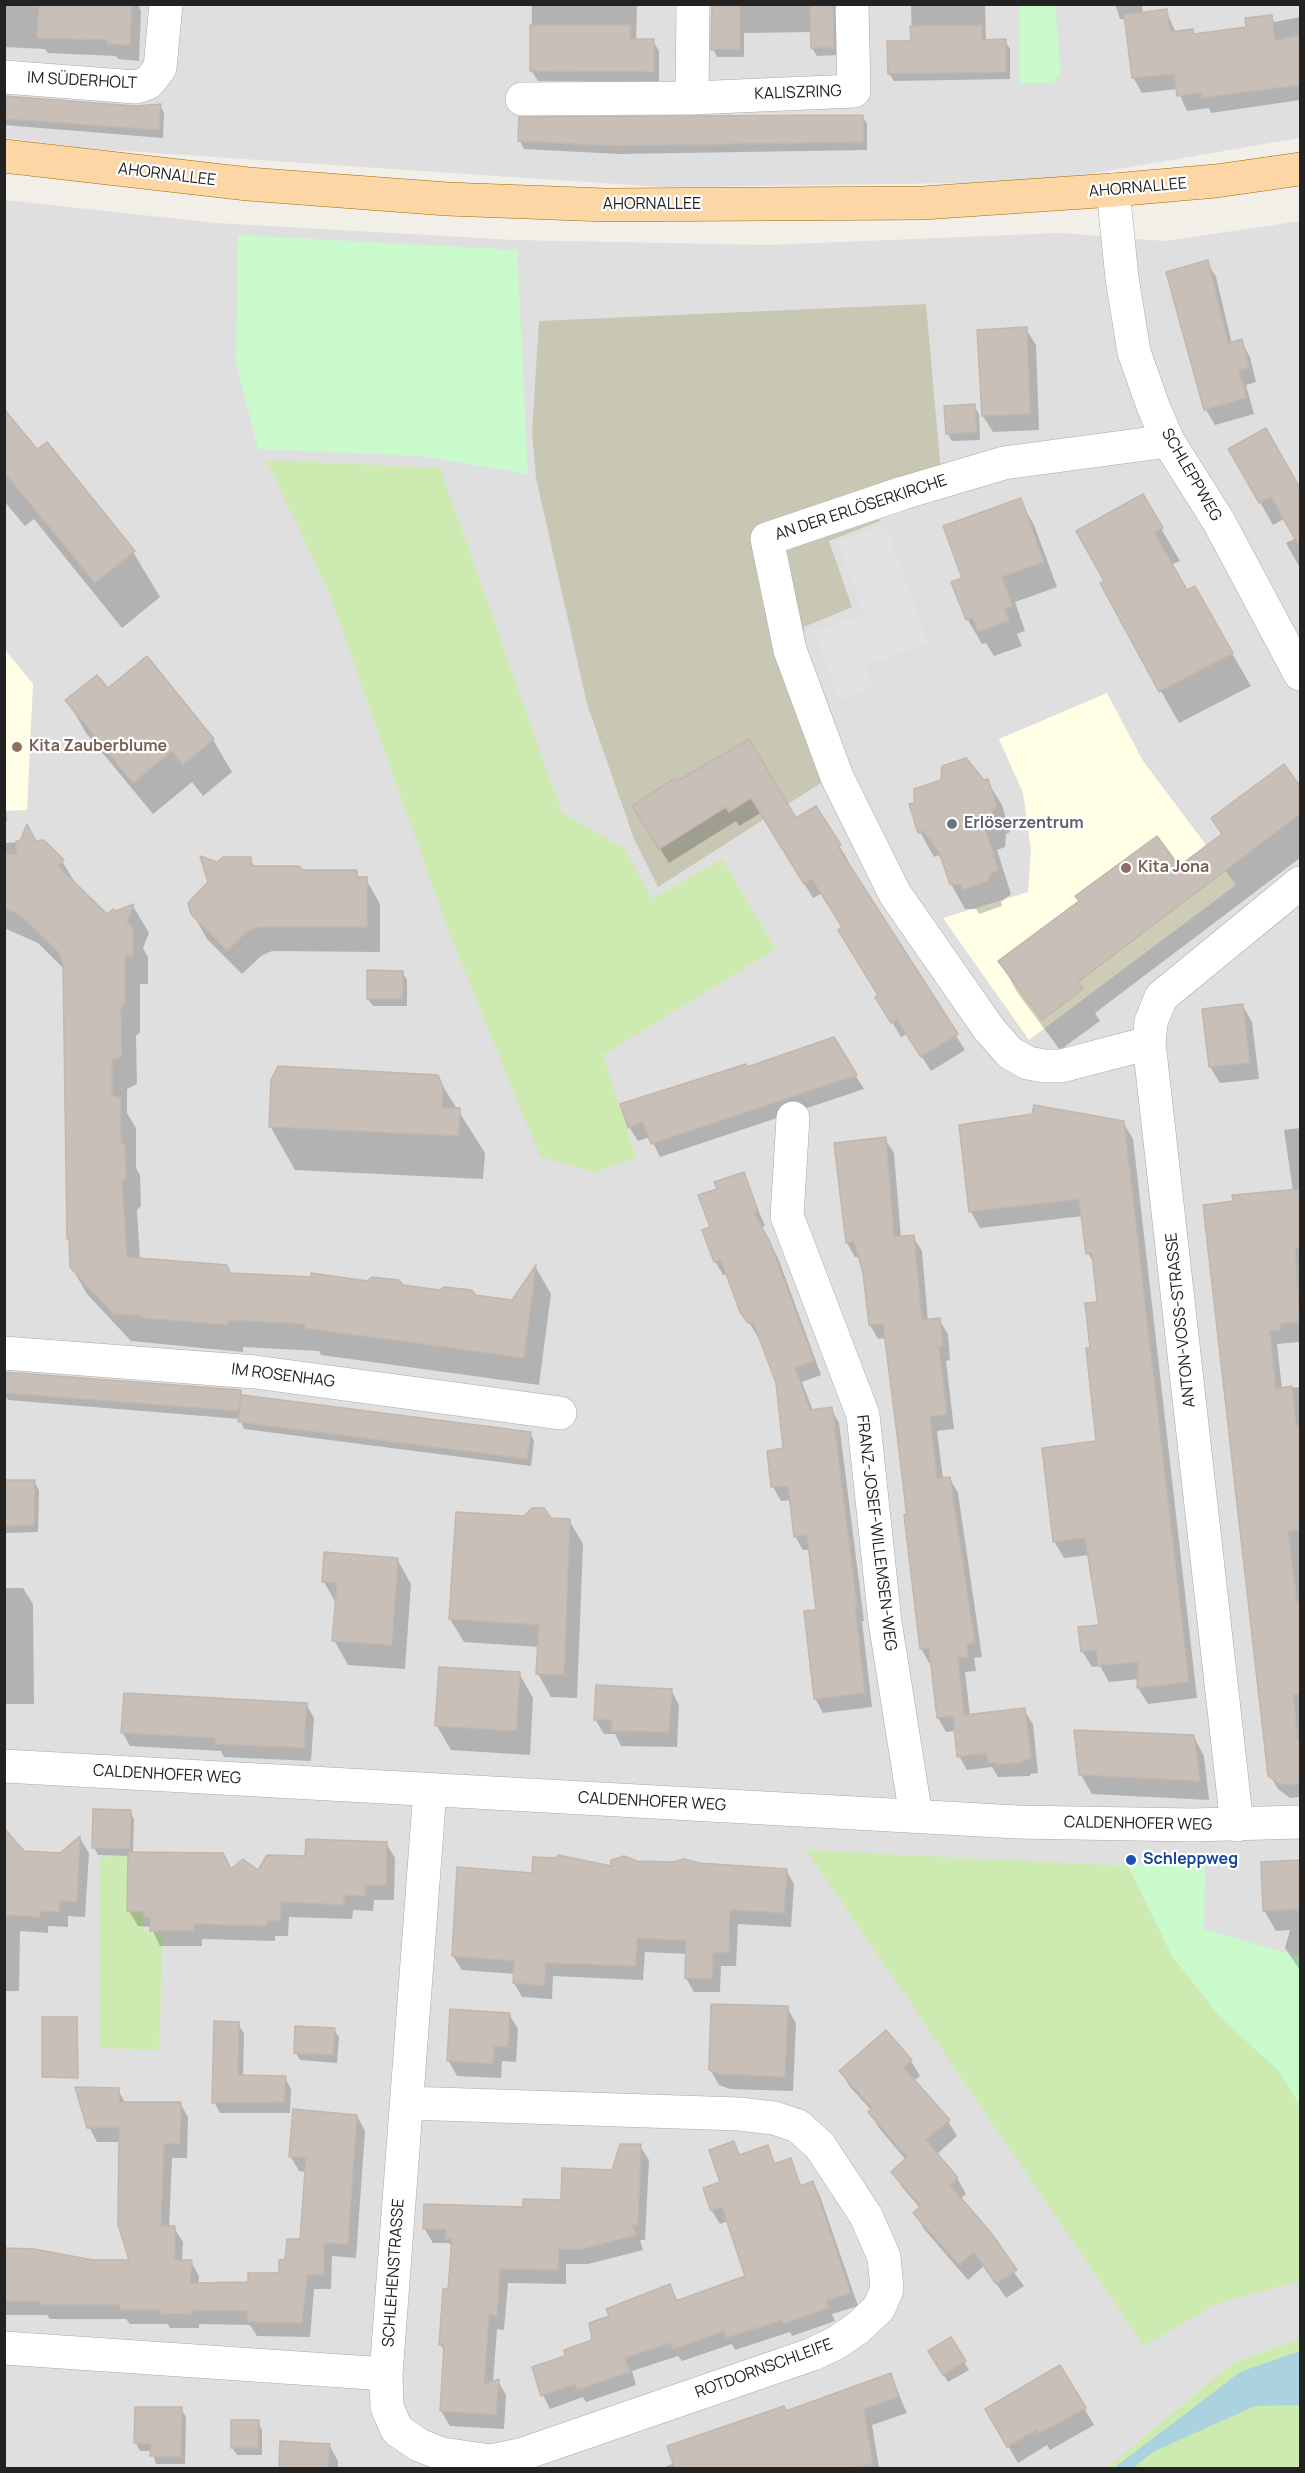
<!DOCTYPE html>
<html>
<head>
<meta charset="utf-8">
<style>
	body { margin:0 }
	#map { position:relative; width:1305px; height:2473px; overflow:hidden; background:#f2efe9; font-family:Manrope,sans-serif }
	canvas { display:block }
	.frame { position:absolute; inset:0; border:6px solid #222; pointer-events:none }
</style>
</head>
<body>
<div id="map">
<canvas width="1305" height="2473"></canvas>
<div class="frame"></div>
</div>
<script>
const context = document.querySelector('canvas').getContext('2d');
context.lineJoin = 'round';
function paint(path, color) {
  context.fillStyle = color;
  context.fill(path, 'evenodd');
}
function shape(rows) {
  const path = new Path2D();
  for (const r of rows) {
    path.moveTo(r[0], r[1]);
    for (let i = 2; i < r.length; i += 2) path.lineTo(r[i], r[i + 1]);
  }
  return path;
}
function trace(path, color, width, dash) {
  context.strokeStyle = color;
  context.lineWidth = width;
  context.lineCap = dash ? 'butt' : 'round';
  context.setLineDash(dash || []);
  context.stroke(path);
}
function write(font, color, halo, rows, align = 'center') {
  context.font = font + ' Manrope,sans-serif';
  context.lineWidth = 4.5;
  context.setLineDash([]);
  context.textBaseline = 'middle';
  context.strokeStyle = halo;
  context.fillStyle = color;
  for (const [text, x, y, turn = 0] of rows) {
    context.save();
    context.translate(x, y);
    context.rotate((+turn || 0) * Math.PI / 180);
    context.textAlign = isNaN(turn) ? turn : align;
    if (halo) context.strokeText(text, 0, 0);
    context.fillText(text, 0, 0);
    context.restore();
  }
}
paint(shape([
	[5,5,1300,5,1300,138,1042,182,662,187,94,149,5,138],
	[5,200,216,223,515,240,769,245,1060,233,1165,241,1300,221,1300,2339,1234,2362,1106,2468,5,2468]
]), '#e0dfdf');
paint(shape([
	[5,650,33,684,27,810,5,811],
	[1107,693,1143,761,1236,885,1029,1040,943,918,1028,892,1031,850,1023,793,999,739]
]), '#ffffe5');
paint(shape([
	[926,304,941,472,868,489,880,521,829,541,852,607,804,627,804,645,849,765,658,887,634,839,587,704,536,478,532,433,539,321]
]), '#c7c7b4');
paint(shape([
	[266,460,440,468,562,813,625,849,652,899,722,859,776,949,603,1055,636,1158,594,1172,540,1157,445,922,328,590],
	[806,1850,1128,1866,1172,1956,1220,2017,1280,2072,1300,2106,1300,2281,1216,2304,1144,2346],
	[127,1855,127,1911,143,1913,144,1932,163,1934,159,2050,100,2048,100,1858],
	[1300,2339,1300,2468,1106,2468,1234,2362]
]), '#cdebb0');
paint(shape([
	[1020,5,1055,5,1061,73,1053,83,1020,83],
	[238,235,517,250,528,474,421,456,258,449,236,362],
	[1205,1860,1204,1929,1300,1957,1300,2106,1280,2072,1220,2017,1172,1956,1128,1866]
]), '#c8facc');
paint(shape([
	[886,525,928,643,865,666,872,688,839,700,814,632,864,614,838,542]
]), '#e2e2e2');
paint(shape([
	[1297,2352,1300,2352,1300,2405,1255,2406,1153,2452,1133,2468,1114,2468,1240,2372]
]), '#aad3df');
paint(shape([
	[4,4,138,4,141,11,139,61,118,59,116,56,48,53,45,49,4,47],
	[532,4,637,4,636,41,653,41,659,51,659,82,538,81,531,70],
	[713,4,841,4,838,55,817,56,812,48,812,32,744,33,744,57,717,57,713,49],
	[911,4,985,4,986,41,1005,41,1010,49,1010,79,894,81,889,74,912,42],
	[1115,4,1142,4,1143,14,1166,11,1176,33,1193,31,1195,35,1247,29,1271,16,1274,22,1300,17,1300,100,1211,113,1209,108,1187,111,1177,89,1142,93,1133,77,1126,19,1120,19],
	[4,97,135,107,160,105,164,113,163,138,4,125],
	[862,116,867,124,867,150,619,154,524,149,520,141],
	[1207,262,1216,277,1232,344,1241,341,1250,357,1256,382,1246,385,1254,414,1215,425,1206,410,1167,273],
	[1026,329,1036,345,1039,430,993,432,983,416,979,331],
	[974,406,979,414,980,440,952,441,948,434],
	[4,411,37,451,133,552,160,597,122,628,34,519,25,526,4,501],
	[1265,430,1300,491,1300,568,1286,543,1296,538,1284,519,1273,525,1230,450],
	[1142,496,1180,561,1171,565,1187,592,1194,588,1251,686,1179,723,1161,691],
	[1020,500,1034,525,1057,587,1015,602,1025,631,1017,634,1022,646,994,656,986,643,982,644,968,620,953,583,964,579],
	[146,658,213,740,232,772,203,796,192,782,153,814,86,733,67,700,107,690],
	[748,741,796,821,839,846,848,860,846,862,965,1050,931,1071,907,1034,901,1037,886,1012,843,928,822,893,813,898,761,813,739,826,736,821,669,863,643,821,676,784],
	[1284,766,1300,788,1300,858,1095,1013,1100,1021,1060,1050,1017,992,1000,961,1179,868,1223,836,1213,819],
	[987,781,1002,805,1010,832,1006,834,1005,847,997,850,1011,894,1001,902,1002,906,979,914,976,909,965,909,951,884,944,863,938,855,934,857,920,832],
	[4,784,7,821,4,822],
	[36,842,62,861,77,886,107,916,133,906,149,933,143,948,148,957,148,984,140,984,140,1032,136,1036,137,1084,127,1089,127,1113,136,1128,136,1168,140,1175,141,1206,137,1210,140,1259,231,1274,402,1287,513,1301,536,1268,551,1294,539,1385,321,1355,319,1351,243,1347,243,1352,131,1341,87,1294,71,1266,67,1219,65,970,38,943,4,928,4,843],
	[250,859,255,867,303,872,356,872,360,879,366,879,380,904,380,952,272,951,261,956,242,974,207,939,193,914,217,864],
	[402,972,407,980,407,1006,373,1006,368,999],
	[1243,1006,1252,1022,1259,1079,1220,1083,1210,1067,1204,1010],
	[833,1039,864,1089,660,1157,650,1137,638,1141,629,1127,747,1068],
	[437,1077,485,1153,483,1179,295,1170,270,1126],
	[1123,1122,1133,1139,1197,1698,1148,1704,1138,1688,1139,1679,1109,1682,1100,1666,1092,1667,1082,1651,1100,1626,1089,1555,1064,1558,1054,1541,1097,1442,1091,1349,1099,1303,1095,1266,1088,1253,1083,1216,980,1228,971,1212,961,1126],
	[1300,1128,1300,1342,1277,1344,1282,1389,1300,1387,1300,1797,1290,1798,1278,1789,1270,1775,1205,1206,1293,1191,1284,1130],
	[885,1139,894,1153,901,1238,913,1237,922,1251,928,1321,939,1320,948,1334,950,1360,946,1361,954,1429,937,1431,943,1479,950,1479,958,1493,982,1657,974,1658,976,1671,965,1672,970,1716,1024,1710,1033,1724,1038,1773,1030,1774,1030,1776,998,1777,992,1767,967,1770,959,1756,956,1731,946,1732,938,1718,932,1662,929,1663,921,1648,886,1338,878,1339,870,1325,864,1273,859,1257,855,1257,847,1243],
	[743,1174,765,1226,761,1227,778,1258,821,1375,802,1382,813,1411,831,1409,839,1423,864,1621,862,1621,872,1707,823,1713,815,1698,818,1611,811,1550,803,1550,795,1536,791,1500,781,1501,773,1487,785,1450,777,1382,760,1336,758,1337,742,1311,728,1274,723,1275,715,1261,712,1227,719,1190],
	[4,1385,240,1391,243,1396,530,1433,534,1441,531,1466,244,1429,240,1419,8,1400,4,1394],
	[4,1481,34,1482,39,1490,38,1532,4,1533],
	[550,1519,569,1520,583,1544,577,1698,551,1697,538,1674,539,1647,464,1642,450,1619],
	[326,1554,397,1559,411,1584,405,1669,348,1665,334,1640,337,1605,324,1582],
	[4,1588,23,1588,33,1604,34,1704,4,1704],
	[519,1673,533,1698,530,1755,451,1750,437,1726],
	[671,1690,679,1705,677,1747,621,1746,615,1734,604,1734,595,1719],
	[306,1704,314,1718,311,1761,224,1757,221,1751,130,1746,123,1733],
	[1194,1737,1204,1756,1209,1800,1092,1794,1081,1775],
	[130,1811,134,1819,133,1854,231,1871,258,1872,307,1858,386,1843,395,1858,394,1900,374,1900,373,1911,353,1910,352,1919,289,1917,288,1936,275,1936,275,1941,202,1939,202,1946,160,1946,151,1927,138,1926,129,1911,130,1856,98,1855,94,1847],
	[80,1838,89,1853,85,1917,68,1916,68,1927,48,1926,48,1933,20,1931,19,1991,4,1991,4,1852,61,1854],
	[1300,1861,1300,1970,1285,1948,1290,1930,1276,1931,1264,1910,1262,1863],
	[636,1862,786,1870,794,1884,791,1927,738,1924,736,1966,721,1966,720,1992,694,1992,686,1978,687,1954,645,1952,643,1980,553,1976,552,1999,522,1997,514,1983,515,1974,462,1970,453,1956,534,1874,612,1868],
	[787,2008,796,2023,793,2091,730,2089,719,2085,710,2069],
	[509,2014,518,2029,516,2062,502,2061,501,2078,457,2076,448,2060],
	[238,2023,244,2034,243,2077,285,2078,291,2089,290,2113,220,2113,214,2102],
	[334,2030,339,2037,337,2063,300,2060,295,2052],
	[911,2061,920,2076,914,2081,948,2121,957,2136,936,2155,957,2178,966,2194,960,2199,1024,2286,1006,2298,984,2266,968,2280,924,2229,915,2213,920,2208,902,2187,893,2172,906,2160,879,2128,870,2113,872,2111,850,2087,841,2071],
	[118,2090,126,2104,180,2103,188,2117,187,2158,172,2158,169,2228,174,2228,183,2242,182,2262,191,2262,199,2276,198,2284,249,2283,280,2275,302,2241,306,2172,299,2171,291,2157,357,2116,365,2131,356,2258,332,2256,331,2289,314,2289,310,2337,257,2336,250,2325,199,2324,199,2328,170,2328,168,2324,130,2324,126,2319,50,2319,47,2315,4,2315,4,2250,93,2262,131,2262,120,2142,97,2142,89,2127],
	[733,2143,741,2156,767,2147,776,2165,790,2160,802,2187,813,2183,820,2196,858,2306,832,2314,835,2321,792,2336,790,2332,735,2350,732,2344,682,2361,678,2356,632,2371,636,2385,586,2402,583,2397,550,2409,543,2395,567,2356,594,2341,611,2317,670,2286,678,2302,747,2277,728,2221,720,2224,712,2211],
	[640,2146,649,2160,645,2240,640,2240,643,2250,588,2264,566,2264,566,2284,508,2283,504,2330,497,2329,493,2382,498,2381,506,2395,504,2429,450,2426,441,2411,445,2353,441,2345,453,2249,449,2243,433,2243,424,2228,562,2202,614,2172],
	[951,2340,969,2370,948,2382,930,2352],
	[1060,2367,1094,2425,1050,2450,1047,2445,1018,2463,987,2410],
	[890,2374,907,2413,872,2425,879,2468,663,2468,786,2412],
	[181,2409,186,2417,185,2464,156,2464,152,2451,140,2451,136,2443],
	[258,2422,262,2430,262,2455,237,2455,232,2447],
	[329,2445,338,2461,338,2468,280,2468]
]), '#0003');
const building = shape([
	[39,4,132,4,130,45,107,44,107,40,37,38,39,4],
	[712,4,740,4,740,49,711,50,712,4],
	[810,4,833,4,834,48,811,48,810,4],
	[1167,9,1170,32,1193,29,1194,34,1246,27,1245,18,1272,15,1275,40,1300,35,1300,85,1201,98,1201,93,1177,96,1174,74,1132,78,1124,15,1167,9],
	[530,25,631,25,630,39,654,39,654,72,530,71,530,25],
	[982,25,982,40,1006,39,1006,72,888,74,887,41,911,41,910,26,982,25],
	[4,96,135,106,161,104,159,130,4,119,4,96],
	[863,115,864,142,614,146,518,141,519,117,863,115],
	[1208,260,1228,343,1242,339,1249,367,1239,370,1247,398,1204,410,1166,272,1208,260],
	[1027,327,1030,414,982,416,977,330,1027,327],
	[975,404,977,432,946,434,944,406,975,404],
	[4,409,37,449,47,442,135,551,95,583,4,472,4,409],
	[1266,428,1300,488,1300,548,1271,497,1259,503,1228,449,1266,428],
	[1143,494,1163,528,1154,532,1187,590,1195,586,1233,653,1159,692,1100,583,1104,581,1076,531,1143,494],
	[1021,498,1044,562,1002,577,1012,606,1005,609,1009,621,978,632,973,618,966,620,951,582,962,578,943,526,1021,498],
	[147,656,214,739,183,765,172,751,133,783,65,700,97,675,108,688,147,656],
	[749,739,796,818,816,806,841,845,838,847,958,1034,921,1057,897,1020,891,1023,875,997,878,995,838,930,842,927,812,879,804,884,751,798,729,812,726,807,659,849,632,806,674,779,676,782,749,739],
	[966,758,984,780,988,779,997,807,993,809,992,822,984,825,998,869,988,877,989,881,963,890,962,885,950,884,939,852,923,831,918,833,909,804,914,803,914,789,941,780,942,766,966,758],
	[1284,764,1300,786,1300,814,1078,982,1083,989,1042,1020,998,961,1079,901,1075,896,1157,836,1179,866,1222,834,1211,818,1284,764],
	[27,824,36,841,44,840,64,860,58,866,107,914,113,909,116,911,134,904,127,922,133,928,133,956,125,956,125,1004,121,1008,122,1056,112,1061,112,1095,121,1099,121,1142,125,1146,126,1178,122,1182,127,1257,227,1265,230,1273,311,1277,311,1273,367,1281,372,1277,399,1280,403,1285,440,1290,444,1287,472,1290,475,1295,512,1300,536,1265,524,1358,304,1328,305,1324,228,1320,228,1325,142,1318,142,1316,114,1314,86,1285,70,1267,69,1238,67,1239,63,964,59,953,20,915,4,908,4,854,16,854,16,841,20,841,27,824],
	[200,856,217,862,223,857,251,857,251,866,299,866,303,870,357,870,357,877,367,877,367,927,258,927,247,931,227,951,191,914,188,903,208,882,200,856],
	[367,970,403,971,403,999,367,999,367,970],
	[1243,1004,1250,1063,1209,1067,1202,1009,1243,1004],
	[834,1037,857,1075,651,1144,643,1122,628,1128,620,1104,746,1064,747,1067,834,1037],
	[278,1066,438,1075,443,1087,442,1107,460,1108,459,1136,269,1127,271,1080,278,1066],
	[1034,1105,1124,1121,1189,1682,1137,1688,1138,1662,1098,1666,1096,1650,1081,1652,1078,1627,1099,1625,1085,1538,1053,1542,1042,1448,1096,1441,1086,1348,1090,1348,1085,1303,1097,1302,1092,1253,1086,1254,1079,1199,969,1212,959,1125,1032,1114,1034,1105],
	[886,1137,894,1237,914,1235,922,1320,940,1318,943,1346,939,1347,947,1414,930,1417,937,1478,950,1477,975,1643,967,1644,968,1657,958,1658,964,1715,1025,1708,1031,1759,1023,1760,1023,1762,997,1765,997,1763,988,1763,987,1753,957,1757,953,1716,937,1718,929,1648,920,1649,904,1515,907,1514,883,1324,869,1325,863,1273,854,1242,846,1243,834,1143,886,1137],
	[744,1172,758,1211,754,1213,770,1242,814,1361,795,1368,810,1410,832,1407,857,1607,855,1607,865,1693,814,1699,804,1611,816,1610,807,1535,794,1537,788,1486,771,1487,767,1451,783,1448,776,1383,753,1322,748,1323,740,1312,721,1260,714,1262,702,1230,710,1227,698,1195,717,1189,714,1182,744,1172],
	[1300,1189,1300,1247,1295,1248,1300,1321,1280,1324,1281,1330,1270,1331,1276,1389,1292,1386,1296,1425,1300,1425,1300,1529,1288,1531,1297,1603,1300,1603,1300,1694,1293,1694,1298,1741,1300,1741,1300,1784,1281,1785,1268,1776,1203,1205,1233,1201,1232,1195,1300,1189],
	[4,1372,241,1390,239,1411,4,1393,4,1372],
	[242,1395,531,1432,527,1459,238,1422,242,1395],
	[4,1480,35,1480,34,1525,4,1526,4,1480],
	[532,1508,544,1508,551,1518,570,1519,564,1675,536,1674,539,1625,449,1619,456,1512,524,1516,532,1508],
	[324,1552,398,1558,392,1645,332,1641,337,1583,322,1582,324,1552],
	[439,1667,520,1672,516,1731,435,1726,439,1667],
	[596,1685,672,1689,669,1732,611,1731,612,1720,594,1720,596,1685],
	[124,1693,307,1703,304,1748,215,1744,215,1738,121,1733,124,1693],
	[1074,1730,1194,1735,1200,1781,1079,1775,1074,1730],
	[93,1809,131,1810,130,1849,92,1848,93,1809],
	[4,1828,24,1851,60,1853,80,1836,77,1902,60,1901,59,1912,40,1911,40,1917,4,1915,4,1828],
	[306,1839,387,1842,386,1885,365,1885,365,1896,344,1895,344,1905,281,1902,280,1921,267,1921,267,1926,194,1924,194,1931,150,1931,150,1917,144,1917,144,1912,127,1911,128,1852,223,1853,231,1869,243,1859,258,1870,267,1855,305,1856,306,1839],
	[558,1855,611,1866,611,1860,624,1856,637,1861,673,1862,684,1859,699,1863,787,1869,784,1913,730,1910,729,1952,713,1953,712,1979,685,1978,686,1941,637,1938,636,1966,546,1963,544,1986,513,1983,514,1961,452,1956,457,1867,532,1873,533,1857,556,1858,558,1855],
	[1300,1860,1300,1909,1263,1911,1261,1862,1300,1860],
	[711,2004,788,2006,785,2077,720,2074,709,2070,711,2004],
	[450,2009,510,2013,508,2047,494,2046,493,2064,447,2061,450,2009],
	[42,2017,77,2017,78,2078,42,2077,42,2017],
	[214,2021,239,2022,238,2075,286,2076,284,2102,212,2103,214,2021],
	[295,2026,335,2028,333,2055,294,2053,295,2026],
	[886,2030,912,2060,903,2067,950,2120,926,2140,958,2178,950,2185,992,2234,1017,2270,996,2284,974,2252,959,2265,913,2213,921,2206,891,2172,907,2157,868,2112,872,2108,839,2071,886,2030],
	[75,2087,119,2088,119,2102,181,2102,180,2144,164,2144,161,2226,175,2226,175,2260,192,2260,190,2283,248,2282,248,2273,279,2273,279,2260,285,2259,287,2239,300,2239,306,2158,289,2157,293,2109,357,2115,348,2244,324,2243,324,2275,307,2275,302,2323,247,2322,247,2311,192,2310,192,2314,160,2314,160,2310,120,2310,120,2305,40,2305,40,2301,4,2301,4,2248,34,2249,93,2260,129,2260,118,2225,119,2128,87,2128,75,2087],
	[734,2141,739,2155,768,2145,774,2164,791,2158,800,2186,813,2181,851,2293,826,2301,829,2308,783,2324,782,2320,726,2338,724,2331,673,2349,671,2343,625,2358,630,2372,577,2390,575,2384,541,2396,532,2367,565,2356,564,2350,592,2340,589,2323,609,2316,606,2309,670,2284,676,2301,745,2276,722,2207,711,2211,703,2188,720,2182,709,2150,734,2141],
	[620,2144,641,2144,638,2226,633,2225,636,2235,579,2250,559,2249,558,2270,500,2269,497,2316,489,2315,484,2384,499,2379,496,2415,440,2411,444,2345,439,2345,443,2289,448,2289,452,2239,445,2239,446,2229,423,2229,424,2204,523,2207,523,2199,561,2200,562,2168,612,2170,620,2144],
	[951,2337,966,2361,943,2375,928,2351,951,2337],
	[1060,2365,1086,2408,1039,2434,1036,2430,1007,2447,985,2409,1060,2365],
	[891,2373,899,2397,864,2409,873,2464,846,2469,675,2469,667,2446,784,2406,786,2411,891,2373],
	[135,2407,182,2407,181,2457,150,2456,151,2444,134,2443,135,2407],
	[231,2420,259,2420,258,2448,231,2448,231,2420],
	[280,2441,330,2444,328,2469,279,2469,280,2441]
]);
paint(building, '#c7bfb8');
trace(building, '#c4b6ab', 1.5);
const minor = shape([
	[693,4,692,98,854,91,852,4],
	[4,77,136,87,148,83,160,68,166,4],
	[522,99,692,98],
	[1113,190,1122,278,1134,352,1153,406,1168,441,1219,522,1300,674],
	[1149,1043,1061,1066,1044,1066,1028,1063,1010,1053,989,1029,895,894,837,777,790,650,767,539,903,493,1004,463,1168,441],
	[793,1118,787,1216,863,1415,885,1622,916,1816],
	[4,1353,255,1372,560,1413],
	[4,1766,1017,1822,1193,1825,1300,1822],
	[1237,1825,1149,1043,1151,1022,1161,997,1300,883],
	[4,2348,386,2374,430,1790],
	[386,2374,387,2407,397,2430,419,2445,442,2454,491,2461,520,2455,813,2354,836,2343,858,2328,879,2308,887,2289,884,2257,866,2216,820,2146,798,2126,774,2118,739,2114,407,2103]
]);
const major = shape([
	[4,156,248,184,447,199,606,205,923,203,1113,190,1216,181,1300,169]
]);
trace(minor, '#a9a9a9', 34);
trace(major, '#a06b00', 34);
trace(minor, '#fff', 33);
trace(major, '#fcd6a4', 33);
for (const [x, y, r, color] of [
	[17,747,6,"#8d6e63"],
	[952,824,6,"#6b7280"],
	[1126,868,6,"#8d6e63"],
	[1131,1860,6,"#1a4fb4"]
]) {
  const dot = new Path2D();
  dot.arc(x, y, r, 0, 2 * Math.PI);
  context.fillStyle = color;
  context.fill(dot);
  trace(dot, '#fff', 2);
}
write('16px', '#222', '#fff', [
	["IM SÜDERHOLT",82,81,3],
	["KALISZRING",798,93,-2],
	["AHORNALLEE",167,175,7],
	["AHORNALLEE",1138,188,-5],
	["AHORNALLEE",652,205],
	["SCHLEPPWEG",1191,475,60],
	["AN DER ERLÖSERKIRCHE",861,508,-18],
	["ANTON-VOSS-STRASSE",1181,1320,-96],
	["IM ROSENHAG",283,1376,7],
	["FRANZ-JOSEF-WILLEMSEN-WEG",876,1533,83],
	["CALDENHOFER WEG",167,1775,3],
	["CALDENHOFER WEG",652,1802,3],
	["CALDENHOFER WEG",1138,1824,1],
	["SCHLEHENSTRASSE",394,2273,-86],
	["ROTDORNSCHLEIFE",764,2369,-20]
]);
write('bold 16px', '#785e54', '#fff', [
	["Kita Zauberblume",29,747],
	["Kita Jona",1138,868]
], 'left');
write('bold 16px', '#5b616d', '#fff', [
	["Erlöserzentrum",964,824]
], 'left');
write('bold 16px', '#164399', '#fff', [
	["Schleppweg",1143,1860]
], 'left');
</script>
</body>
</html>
